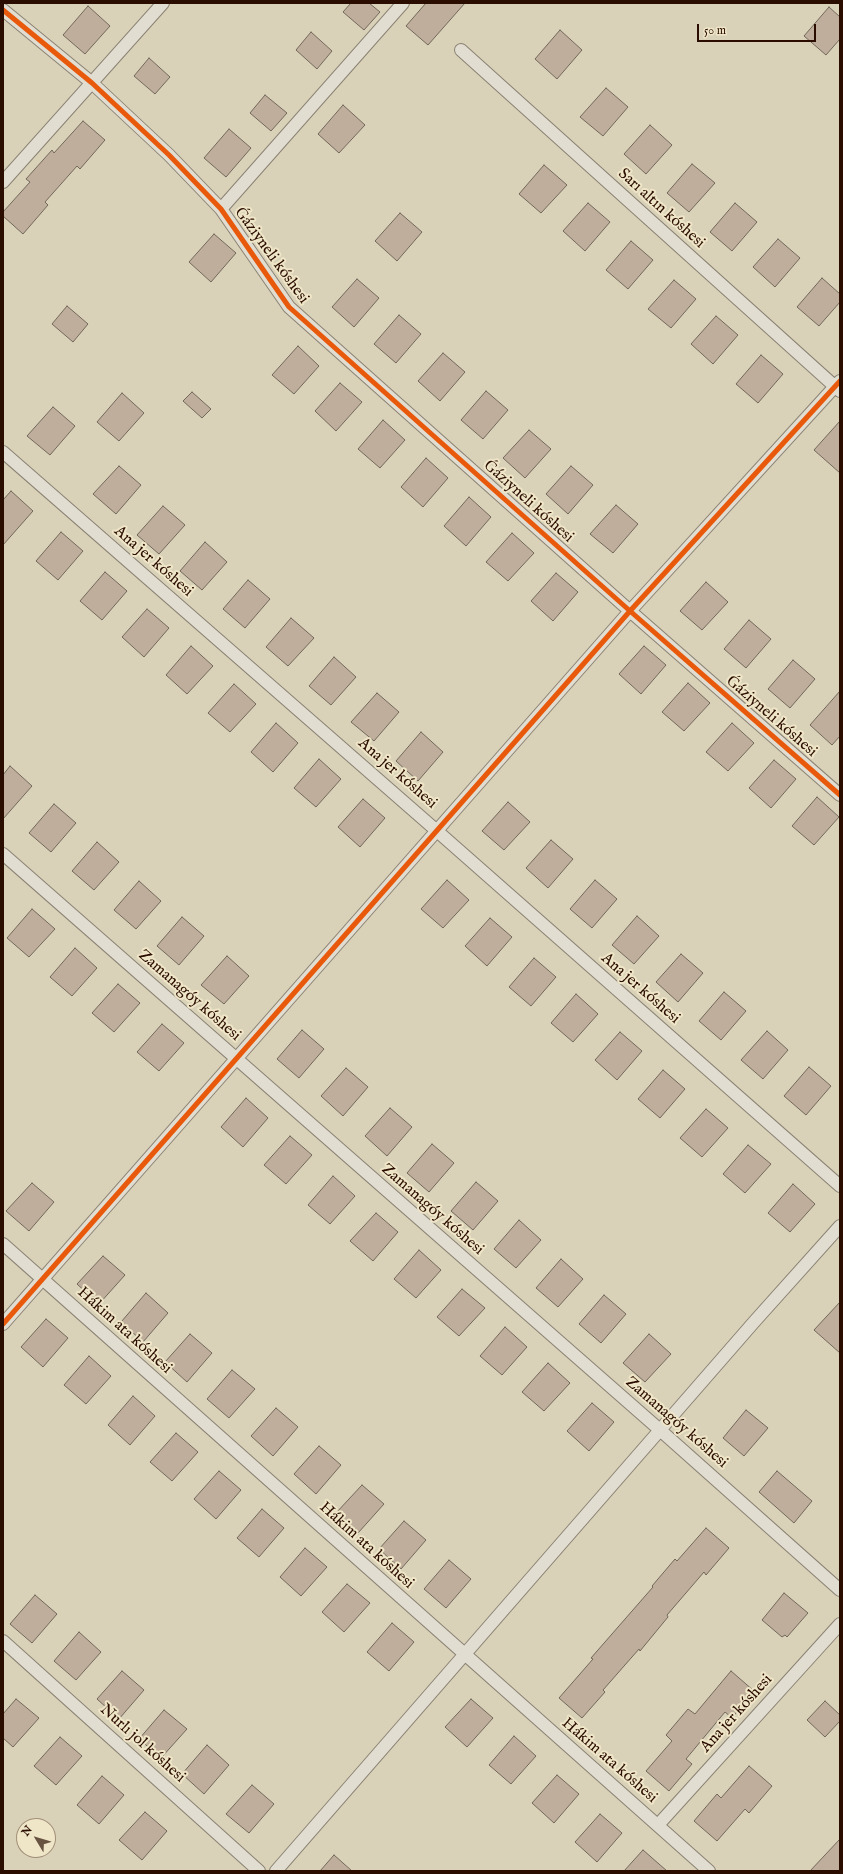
<!DOCTYPE html>
<html>
<head>
<meta charset="utf-8">
<style>
	body { margin:0 }
	#map { position:relative; width:843px; height:1874px; overflow:hidden; background:#d9d1b8; font-family:"IM FELL English",serif }
	canvas { display:block }
	.frame { position:absolute; inset:0; border:4px solid #2b0d00; pointer-events:none }
	.north { position:absolute; left:16px; top:1818px; width:40px; height:40px; box-sizing:border-box; background:#efe6c8; border:1px solid #a18f78; border-radius:50%; rotate:308deg; font-size:11px; font-weight:700; line-height:16px; text-align:center; color:#2b0d00 }
	.north::after { content:''; display:block; margin:auto; width:14px; height:18px; background:#685240; clip-path:polygon(50% 0,100% 100%,50% 72%,0 100%) }
	.scale { position:absolute; left:697px; top:24px; width:119px; height:18px; box-sizing:border-box; border:2px solid #2b0d00; border-top:0; padding-left:5px; font-size:12px; line-height:14px; white-space:nowrap; color:#2b0d00; -webkit-text-stroke:3px #efe6c8; paint-order:stroke }
</style>
</head>
<body>
<div id="map">
<canvas width="843" height="1874"></canvas>
<div class="frame"></div>
<div class="north">N</div>
<div class="scale">50 m</div>
</div>
<script>
const context = document.querySelector('canvas').getContext('2d');
context.lineJoin = 'round';
function paint(path, color) {
  context.fillStyle = color;
  context.fill(path, 'evenodd');
}
function shape(rows) {
  const path = new Path2D();
  for (const r of rows) {
    path.moveTo(r[0], r[1]);
    for (let i = 2; i < r.length; i += 2) path.lineTo(r[i], r[i + 1]);
  }
  return path;
}
function trace(path, color, width, dash) {
  context.strokeStyle = color;
  context.lineWidth = width;
  context.lineCap = dash ? 'butt' : 'round';
  context.setLineDash(dash || []);
  context.stroke(path);
}
function write(font, color, halo, rows, align = 'center') {
  context.font = font + ' "IM FELL English",serif';
  context.lineWidth = 4;
  context.setLineDash([]);
  context.textBaseline = 'middle';
  context.strokeStyle = halo;
  context.fillStyle = color;
  for (const [text, x, y, turn = 0] of rows) {
    context.save();
    context.translate(x, y);
    context.rotate((+turn || 0) * Math.PI / 180);
    context.textAlign = isNaN(turn) ? turn : align;
    if (halo) context.strokeText(text, 0, 0);
    context.fillText(text, 0, 0);
    context.restore();
  }
}
const building = shape([
	[351,3,369,3,380,12,364,30,343,12,351,3],
	[426,3,465,3,428,45,406,26,426,3],
	[88,6,110,26,85,54,63,35,88,6],
	[829,7,840,17,840,39,826,55,804,36,829,7],
	[560,30,582,50,557,79,535,59,560,30],
	[311,32,332,51,317,69,296,50,311,32],
	[149,58,170,77,155,94,134,76,149,58],
	[606,88,628,107,603,136,580,117,606,88],
	[265,95,287,113,271,131,250,113,265,95],
	[343,105,365,125,339,153,318,134,343,105],
	[83,121,105,140,80,169,77,166,45,202,48,205,23,234,3,216,3,212,30,182,26,179,52,150,54,153,83,121],
	[650,125,672,145,646,174,624,154,650,125],
	[229,129,251,148,226,177,204,158,229,129],
	[692,164,715,183,689,212,667,193,692,164],
	[544,165,567,185,541,213,519,194,544,165],
	[588,203,610,222,585,251,563,231,588,203],
	[735,203,757,222,732,251,710,232,735,203],
	[400,213,422,232,397,261,375,241,400,213],
	[214,234,236,253,211,282,189,262,214,234],
	[778,239,800,258,775,287,753,267,778,239],
	[631,241,653,260,628,289,606,270,631,241],
	[822,278,840,294,840,302,819,326,797,307,822,278],
	[357,279,379,298,354,327,332,307,357,279],
	[674,280,696,299,671,328,648,309,674,280],
	[67,306,88,324,73,342,52,324,67,306],
	[399,315,421,334,396,363,374,344,399,315],
	[716,316,738,335,713,364,691,344,716,316],
	[298,346,319,366,294,394,272,375,298,346],
	[443,353,465,372,440,401,418,381,443,353],
	[761,355,783,374,758,403,736,384,761,355],
	[340,383,362,402,336,431,315,411,340,383],
	[486,391,508,410,483,439,461,420,486,391],
	[192,392,211,409,202,418,183,401,192,392],
	[122,393,144,413,119,441,97,422,122,393],
	[53,407,75,426,50,455,27,436,53,407],
	[383,420,405,440,380,468,358,449,383,420],
	[840,421,840,473,814,450,840,421],
	[529,430,551,449,525,478,503,458,529,430],
	[426,458,448,478,423,507,401,487,426,458],
	[119,466,141,485,116,514,93,494,119,466],
	[571,466,593,485,568,514,546,494,571,466],
	[11,491,33,511,3,545,3,500,11,491],
	[469,497,491,517,466,546,444,526,469,497],
	[616,505,638,524,613,553,590,534,616,505],
	[163,506,185,525,159,554,137,535,163,506],
	[61,532,83,551,58,580,36,561,61,532],
	[512,533,534,553,508,581,486,562,512,533],
	[205,542,227,562,202,590,180,571,205,542],
	[105,572,127,591,102,620,80,601,105,572],
	[556,573,578,592,553,621,531,601,556,573],
	[248,580,270,599,245,628,223,609,248,580],
	[706,582,728,602,702,630,680,611,706,582],
	[147,609,169,628,144,657,122,637,147,609],
	[291,618,314,638,288,666,266,647,291,618],
	[749,620,771,639,746,668,724,649,749,620],
	[191,646,213,666,187,694,166,675,191,646],
	[644,646,666,665,641,694,619,674,644,646],
	[334,657,356,677,331,705,309,686,334,657],
	[793,660,815,679,790,708,768,689,793,660],
	[688,683,710,703,684,731,662,712,688,683],
	[234,684,256,704,230,732,208,713,234,684],
	[840,691,840,736,832,745,810,725,840,691],
	[377,693,399,712,374,741,351,722,377,693],
	[276,723,298,743,273,772,251,752,276,723],
	[732,723,754,743,728,771,706,752,732,723],
	[421,732,443,752,418,781,396,761,421,732],
	[319,759,341,779,316,807,294,788,319,759],
	[774,760,796,779,771,808,749,788,774,760],
	[10,766,32,786,3,819,3,775,10,766],
	[817,797,839,817,814,845,792,826,817,797],
	[363,799,385,818,360,847,338,827,363,799],
	[508,802,530,822,504,850,482,831,508,802],
	[54,804,76,823,51,852,29,833,54,804],
	[551,840,573,859,548,888,526,868,551,840],
	[97,842,119,862,94,890,72,871,97,842],
	[447,880,469,900,443,928,421,909,447,880],
	[595,880,617,899,592,928,570,909,595,880],
	[139,881,161,901,136,929,114,910,139,881],
	[32,909,55,929,29,957,7,938,32,909],
	[637,916,659,936,634,964,612,945,637,916],
	[182,917,204,936,179,965,157,946,182,917],
	[490,918,512,937,487,966,465,946,490,918],
	[75,948,97,968,72,996,50,977,75,948],
	[681,954,703,973,678,1002,656,982,681,954],
	[227,956,249,976,224,1004,201,985,227,956],
	[534,958,556,977,531,1006,509,987,534,958],
	[118,984,140,1003,114,1032,92,1013,118,984],
	[724,992,746,1011,721,1040,699,1021,724,992],
	[576,994,598,1014,573,1042,551,1023,576,994],
	[162,1024,184,1043,159,1071,137,1052,162,1024],
	[302,1030,324,1049,299,1078,277,1059,302,1030],
	[767,1031,788,1050,763,1079,741,1060,767,1031],
	[620,1032,642,1051,617,1080,595,1060,620,1032],
	[809,1067,831,1086,806,1115,784,1096,809,1067],
	[346,1068,368,1087,343,1116,321,1096,346,1068],
	[663,1070,685,1089,660,1118,638,1099,663,1070],
	[246,1098,268,1118,243,1147,221,1127,246,1098],
	[390,1108,412,1127,387,1156,365,1136,390,1108],
	[706,1109,728,1128,702,1157,680,1138,706,1109],
	[290,1136,312,1155,286,1184,264,1165,290,1136],
	[432,1144,454,1163,429,1192,407,1173,432,1144],
	[748,1145,771,1164,745,1193,723,1174,748,1145],
	[333,1176,355,1196,330,1224,308,1205,333,1176],
	[476,1182,498,1201,473,1230,451,1211,476,1182],
	[32,1183,54,1202,29,1231,6,1211,32,1183],
	[793,1184,815,1204,790,1232,768,1213,793,1184],
	[376,1213,398,1232,373,1261,350,1241,376,1213],
	[519,1220,541,1240,516,1268,494,1249,519,1220],
	[419,1250,441,1270,416,1298,394,1279,419,1250],
	[103,1256,125,1275,99,1304,77,1284,103,1256],
	[561,1259,583,1279,558,1307,536,1288,561,1259],
	[462,1289,485,1308,459,1336,437,1317,462,1289],
	[146,1293,168,1313,143,1342,121,1322,146,1293],
	[604,1295,626,1314,601,1343,579,1324,604,1295],
	[840,1302,840,1353,814,1330,840,1302],
	[46,1319,68,1338,43,1367,21,1347,46,1319],
	[505,1327,527,1347,502,1375,480,1356,505,1327],
	[190,1334,212,1353,187,1382,165,1362,190,1334],
	[649,1334,671,1354,645,1382,623,1363,649,1334],
	[89,1356,111,1376,86,1404,64,1385,89,1356],
	[548,1363,570,1383,544,1411,522,1392,548,1363],
	[232,1370,255,1389,229,1418,207,1399,232,1370],
	[133,1396,155,1416,130,1445,108,1425,133,1396],
	[592,1403,614,1422,589,1451,567,1431,592,1403],
	[276,1408,298,1427,273,1456,251,1436,276,1408],
	[746,1410,768,1428,744,1456,723,1438,746,1410],
	[176,1433,198,1452,172,1481,150,1462,176,1433],
	[319,1446,341,1465,316,1494,294,1474,319,1446],
	[219,1471,241,1490,216,1519,194,1499,219,1471],
	[777,1471,812,1501,794,1523,759,1492,777,1471],
	[362,1485,384,1504,358,1533,336,1513,362,1485],
	[262,1509,284,1528,259,1557,237,1538,262,1509],
	[404,1521,426,1540,401,1569,379,1549,404,1521],
	[706,1528,729,1548,706,1575,704,1572,667,1615,668,1617,640,1651,639,1649,603,1690,605,1692,582,1718,559,1698,593,1659,591,1658,653,1587,652,1586,675,1559,677,1561,706,1528],
	[305,1548,327,1567,301,1596,280,1577,305,1548],
	[449,1560,471,1579,446,1608,424,1589,449,1560],
	[347,1584,370,1603,344,1632,322,1612,347,1584],
	[784,1593,808,1613,787,1637,785,1635,782,1637,762,1620,784,1593],
	[35,1595,57,1614,32,1643,10,1624,35,1595],
	[392,1623,414,1642,389,1671,367,1652,392,1623],
	[79,1632,101,1652,76,1680,54,1661,79,1632],
	[122,1671,144,1690,119,1719,97,1699,122,1671],
	[731,1671,754,1691,732,1718,725,1712,686,1759,692,1764,669,1791,646,1771,672,1741,666,1735,688,1709,695,1714,731,1671],
	[16,1699,39,1718,13,1747,3,1738,3,1714,16,1699],
	[471,1699,493,1718,467,1747,445,1727,471,1699],
	[825,1701,840,1715,840,1721,825,1737,807,1720,825,1701],
	[164,1710,187,1729,161,1758,139,1739,164,1710],
	[514,1736,536,1756,511,1784,489,1765,514,1736],
	[60,1737,82,1756,56,1785,34,1766,60,1737],
	[207,1745,229,1765,204,1794,182,1774,207,1745],
	[749,1766,772,1786,749,1813,745,1809,717,1841,694,1821,717,1794,721,1798,749,1766],
	[557,1775,579,1794,554,1823,532,1803,557,1775],
	[102,1776,124,1795,99,1824,77,1805,102,1776],
	[252,1785,274,1804,249,1833,226,1814,252,1785],
	[145,1812,167,1831,142,1860,119,1840,145,1812],
	[600,1814,622,1833,597,1862,575,1842,600,1814],
	[840,1839,840,1871,810,1871,840,1839],
	[643,1850,667,1871,624,1871,643,1850],
	[334,1855,352,1871,320,1871,334,1855]
]);
paint(building, '#bfae9b');
trace(building, '#72685a', 1);
const minor = shape([
	[3,10,92,83,169,155,221,209,289,307,630,611,840,795],
	[461,50,840,391],
	[3,182,163,3],
	[221,209,403,3],
	[3,452,437,831,840,1186],
	[3,854,660,1430,840,1590],
	[3,1244,709,1871],
	[3,1324,630,611,840,381],
	[3,1641,259,1871],
	[658,1825,840,1624],
	[276,1871,754,1322,840,1226]
]);
trace(minor, '#8a8273', 14);
trace(minor, '#e1ddd1', 12);
trace(shape([
	[3,10,92,83,169,155,221,209,289,307,630,611,840,795],
	[3,1324,630,611,840,381]
]), '#e8590c', 5);
write('16px', '#2b0d00', '#efe6c8', [
	["Sarı altın kóshesi",661,209,42],
	["Ǵáziyneli kóshesi",271,256,54],
	["Ǵáziyneli kóshesi",528,502,42],
	["Ana jer kóshesi",153,562,41],
	["Ǵáziyneli kóshesi",771,717,41],
	["Ana jer kóshesi",397,774,41],
	["Ana jer kóshesi",640,989,41],
	["Zamanagóy kóshesi",189,996,41],
	["Zamanagóy kóshesi",432,1210,41],
	["Hákim ata kóshesi",124,1331,42],
	["Zamanagóy kóshesi",676,1423,41],
	["Hákim ata kóshesi",366,1546,42],
	["Ana jer kóshesi",737,1714,-48],
	["Nurlı jol kóshesi",142,1744,42],
	["Hákim ata kóshesi",609,1761,41]
]);
</script>
</body>
</html>
